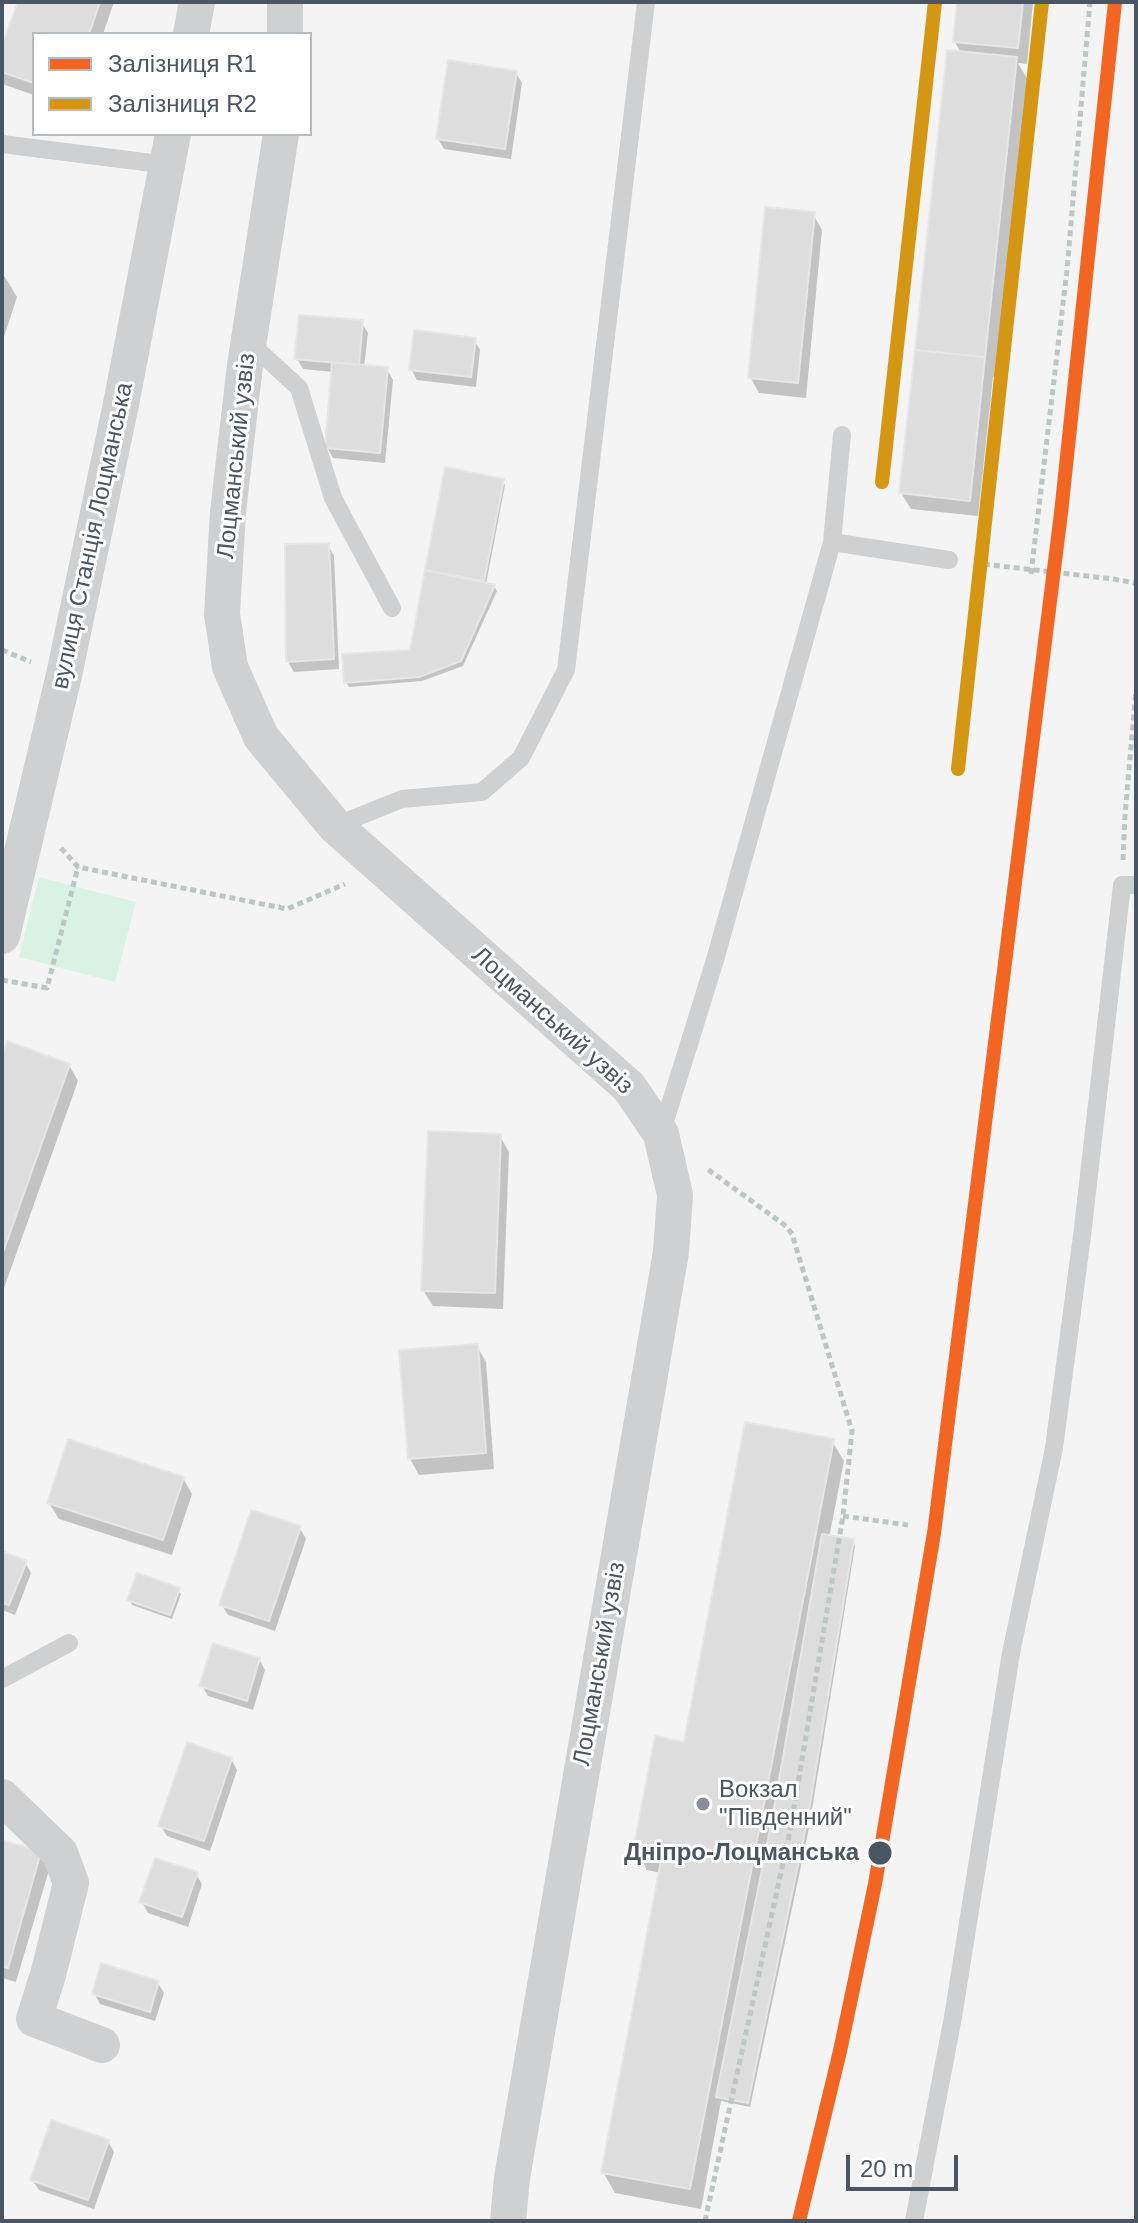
<!DOCTYPE html>
<html>
<head>
<meta charset="utf-8">
<style>
	body { margin:0 }
	#map { position:relative; width:1138px; height:2223px; overflow:hidden; background:#f4f4f4; font-family:Helvetica,sans-serif }
	canvas { display:block }
	.frame { position:absolute; inset:0; border:4px solid #4a5661; pointer-events:none }
	.legend { position:absolute; left:32px; top:32px; width:280px; height:104px; box-sizing:border-box; background:#fff; border:2px solid #b7bbc0; margin:0; padding:10px 14px; list-style:none; font-size:24px; color:#4a5661 }
	.legend li { display:flex; align-items:center; gap:16px; height:40px }
	.legend b { width:40px; border:2px solid #b7bbc0 }
	.scale { position:absolute; left:846px; top:2155px; width:112px; height:36px; box-sizing:border-box; border:4px solid #4a5661; border-top:0; padding-left:10px; font-size:24px; line-height:28px; white-space:nowrap; color:#4a5661; -webkit-text-stroke:6px #fff; paint-order:stroke }
</style>
</head>
<body>
<div id="map">
<canvas width="1138" height="2223"></canvas>
<div class="frame"></div>
<ul class="legend">
<li><b style="height:10px;background:#f26522"></b>Залізниця R1</li>
<li><b style="height:10px;background:#d49613"></b>Залізниця R2</li>
</ul>
<div class="scale">20 m</div>
</div>
<script>
const context = document.querySelector('canvas').getContext('2d');
context.lineJoin = 'round';
function paint(path, color) {
  context.fillStyle = color;
  context.fill(path, 'evenodd');
}
function shape(rows) {
  const path = new Path2D();
  for (const r of rows) {
    path.moveTo(r[0], r[1]);
    for (let i = 2; i < r.length; i += 2) path.lineTo(r[i], r[i + 1]);
  }
  return path;
}
function trace(path, color, width, dash) {
  context.strokeStyle = color;
  context.lineWidth = width;
  context.lineCap = dash ? 'butt' : 'round';
  context.setLineDash(dash || []);
  context.stroke(path);
}
function write(font, color, halo, rows, align = 'center') {
  context.font = font + ' Helvetica,sans-serif';
  context.lineWidth = 6;
  context.setLineDash([]);
  context.textBaseline = 'middle';
  context.strokeStyle = halo;
  context.fillStyle = color;
  for (const [text, x, y, turn = 0] of rows) {
    context.save();
    context.translate(x, y);
    context.rotate((+turn || 0) * Math.PI / 180);
    context.textAlign = isNaN(turn) ? turn : align;
    if (halo) context.strokeText(text, 0, 0);
    context.fillText(text, 0, 0);
    context.restore();
  }
}
paint(shape([
	[39,877,136,902,115,982,19,957]
]), '#d9f2e3');
paint(shape([
	[20,2,114,2,103,34,34,34,34,95,5,85,2,80,2,51],
	[959,2,1033,2,1027,64,1018,63,1028,80,996,377,993,377,978,516,911,509,901,493,961,53,955,42],
	[516,73,522,83,511,159,444,149,438,139],
	[813,214,822,230,806,398,759,393,750,377],
	[2,276,5,277,17,297,2,343],
	[361,322,368,333,364,367,387,369,393,380,385,463,333,458,327,447,333,372,303,369,297,359],
	[474,340,480,350,476,387,417,380,411,369],
	[446,469,502,481,505,485,486,584,494,586,497,591,463,666,422,681,349,687,346,682,412,652],
	[328,545,334,556,339,669,294,672,288,662],
	[2,1062,69,1065,78,1081,4,1288,2,1287],
	[500,1136,509,1152,503,1309,433,1306,423,1290],
	[477,1346,486,1362,494,1469,419,1475,410,1459],
	[832,1441,844,1461,829,1538,853,1541,855,1546,809,1828,750,2107,721,2101,701,2209,615,2193,603,2172,661,1873,647,1870,636,1850],
	[183,1478,192,1494,172,1555,59,1519,49,1503],
	[300,1528,306,1539,275,1631,228,1615,221,1604],
	[2,1553,25,1562,31,1573,15,1615,2,1610],
	[178,1590,181,1594,172,1619,132,1605,130,1600],
	[259,1659,265,1670,253,1710,208,1696,202,1686],
	[231,1759,237,1770,210,1851,167,1836,161,1826],
	[2,1843,40,1854,49,1870,16,1982,2,1978],
	[196,1874,202,1884,188,1927,148,1913,142,1902],
	[158,1983,164,1993,155,2021,100,2004,94,1993],
	[108,2141,114,2152,94,2209,39,2190,32,2180]
]), '#0003');
const building = shape([
	[18,2,100,2,89,34,34,34,34,83,2,72,2,45,18,2],
	[957,2,1023,2,1018,48,953,42,957,2],
	[947,50,1017,57,985,357,915,350,947,50],
	[448,60,517,71,505,149,436,139,448,60],
	[765,207,815,212,798,383,748,378,765,207],
	[299,315,363,320,359,365,294,359,299,315],
	[414,330,476,338,471,377,409,370,414,330],
	[915,350,985,357,970,501,899,493,915,350],
	[332,362,388,367,380,453,325,448,332,362],
	[445,467,504,479,484,581,425,570,445,467],
	[329,543,334,659,286,662,285,544,329,543],
	[425,570,495,585,461,661,419,677,344,683,342,654,410,650,425,570],
	[7,1041,70,1064,2,1255,2,1056,7,1041],
	[428,1131,501,1134,495,1293,421,1291,428,1131],
	[478,1344,486,1453,408,1459,399,1350,478,1344],
	[745,1422,834,1439,690,2189,601,2173,662,1856,633,1850,655,1736,684,1742,745,1422],
	[68,1439,184,1477,163,1540,47,1503,68,1439],
	[251,1510,301,1526,269,1621,219,1605,251,1510],
	[822,1534,854,1539,807,1822,748,2103,716,2097,773,1815,822,1534],
	[2,1551,27,1561,9,1605,2,1603,2,1551],
	[137,1573,180,1588,170,1615,127,1600,137,1573],
	[213,1643,260,1658,247,1701,199,1686,213,1643],
	[187,1742,232,1758,204,1841,158,1826,187,1742],
	[2,1840,41,1852,8,1968,2,1966,2,1840],
	[155,1858,198,1872,182,1917,139,1902,155,1858],
	[101,1963,159,1981,150,2012,92,1994,101,1963],
	[51,2120,109,2140,88,2200,30,2180,51,2120]
]);
paint(building, '#ddddde');
trace(building, '#e5e6e7', 2);
trace(shape([
	[974,563,1113,579,1135,583,1136,585],
	[1031,574,1067,270,1090,2],
	[2,650,31,662],
	[61,848,78,867,287,909,345,884],
	[1123,860,1125,815,1136,690],
	[2,980,47,988,78,867],
	[843,1516,908,1525],
	[705,2221,790,1831,843,1516,852,1431,792,1234,786,1226,706,1168]
]), '#bcc7c4', 5, [6, 4]);
trace(shape([
	[2,144,168,165],
	[249,342,299,388,333,498,392,608],
	[832,542,842,435],
	[335,826,402,799,482,792,521,758,566,670,646,2],
	[661,1134,715,960,832,542,949,560],
	[2,1679,69,1643],
	[914,2221,953,2017,1011,1653,1054,1448,1082,1236,1122,885,1136,885]
]), '#ced0d2', 18);
trace(shape([
	[191,34,197,2],
	[285,34,285,2],
	[281,134,245,365,228,512,222,614,230,667,261,737,335,826,629,1087,661,1134,675,1195,671,1252,512,2178,508,2221],
	[2,936,64,675,121,404,173,134],
	[2,1797,60,1853,71,1883,48,1975,34,2019,102,2045]
]), '#ced0d2', 36);
trace(shape([
	[799,2221,840,2051,875,1884,934,1533,1061,513,1115,2]
]), '#f26522', 14);
trace(shape([
	[882,482,935,2],
	[958,769,1042,2]
]), '#d49613', 14);
for (const [x, y, r, color] of [
	[703,1804,8,"#868d94"],
	[880,1853,13,"#4a5661"]
]) {
  const dot = new Path2D();
  dot.arc(x, y, r, 0, 2 * Math.PI);
  context.fillStyle = color;
  context.fill(dot);
  trace(dot, '#fff', 3);
}
write('24px', '#4a5661', '#fff', [
	["Лоцманський узвіз",237,456,-84],
	["вулиця Станція Лоцманська",93,536,-78],
	["Лоцманський узвіз",552,1021,42],
	["Лоцманський узвіз",600,1664,-80]
]);
write('24px', '#4a5661', '#fff', [
	["Вокзал",719,1790],
	["\"Південний\"",719,1818]
], 'left');
write('bold 24px', '#4a5661', '#fff', [
	["Дніпро-Лоцманська",859,1853]
], 'right');
</script>
</body>
</html>
